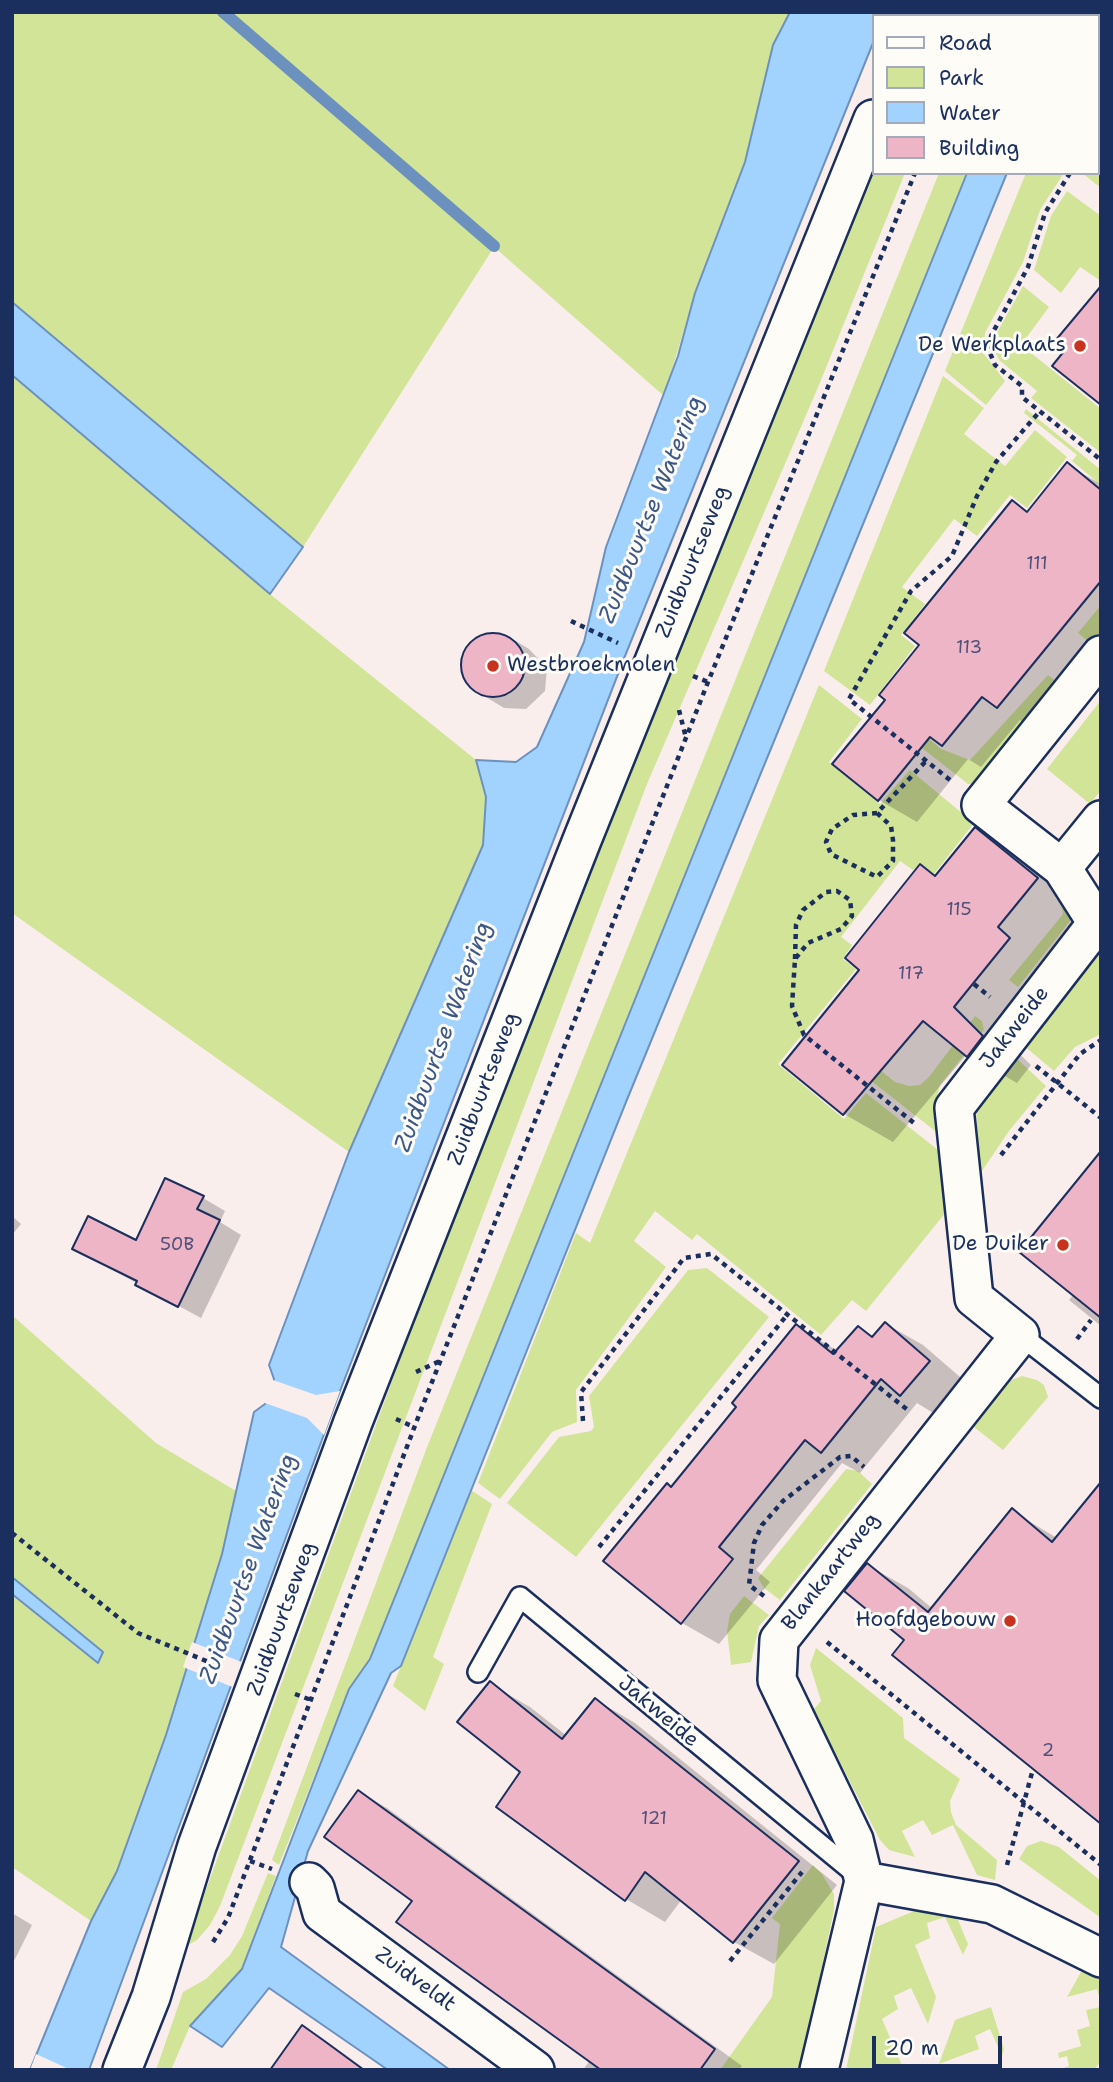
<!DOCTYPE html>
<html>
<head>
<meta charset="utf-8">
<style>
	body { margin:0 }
	#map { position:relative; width:1113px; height:2082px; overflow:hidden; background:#faeeed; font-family:"Shantell Sans",sans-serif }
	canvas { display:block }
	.frame { position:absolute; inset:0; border:14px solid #1b2f5e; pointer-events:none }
	.legend { position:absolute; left:872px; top:14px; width:228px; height:161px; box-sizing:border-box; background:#fdfcf7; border:2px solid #a3aaba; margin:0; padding:9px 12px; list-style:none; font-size:21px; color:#1b2f5e }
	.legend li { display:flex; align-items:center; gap:14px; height:35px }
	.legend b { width:35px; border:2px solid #a3aaba }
	.scale { position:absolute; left:872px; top:2036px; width:130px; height:32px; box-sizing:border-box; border:4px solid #1b2f5e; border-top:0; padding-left:9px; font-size:21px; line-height:24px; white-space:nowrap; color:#1b2f5e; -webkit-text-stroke:5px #fdfcf7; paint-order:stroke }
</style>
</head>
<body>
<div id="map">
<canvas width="1113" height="2082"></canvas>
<div class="frame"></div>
<ul class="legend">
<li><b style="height:9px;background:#fdfcf7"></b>Road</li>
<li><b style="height:19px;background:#d2e498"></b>Park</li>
<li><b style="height:19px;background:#a2d3ff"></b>Water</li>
<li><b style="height:19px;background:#eeb5c7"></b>Building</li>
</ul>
<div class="scale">20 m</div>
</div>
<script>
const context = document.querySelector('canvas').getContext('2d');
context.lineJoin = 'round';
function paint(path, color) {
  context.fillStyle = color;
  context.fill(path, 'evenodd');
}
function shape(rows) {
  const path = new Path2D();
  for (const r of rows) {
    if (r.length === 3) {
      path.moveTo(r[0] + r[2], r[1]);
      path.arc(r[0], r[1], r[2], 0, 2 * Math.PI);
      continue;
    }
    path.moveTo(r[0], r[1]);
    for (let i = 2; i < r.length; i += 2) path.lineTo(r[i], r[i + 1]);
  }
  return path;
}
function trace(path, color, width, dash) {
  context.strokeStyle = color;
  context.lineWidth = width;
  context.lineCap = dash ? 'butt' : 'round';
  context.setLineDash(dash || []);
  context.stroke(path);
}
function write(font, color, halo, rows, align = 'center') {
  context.font = font + ' "Shantell Sans",sans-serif';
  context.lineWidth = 6;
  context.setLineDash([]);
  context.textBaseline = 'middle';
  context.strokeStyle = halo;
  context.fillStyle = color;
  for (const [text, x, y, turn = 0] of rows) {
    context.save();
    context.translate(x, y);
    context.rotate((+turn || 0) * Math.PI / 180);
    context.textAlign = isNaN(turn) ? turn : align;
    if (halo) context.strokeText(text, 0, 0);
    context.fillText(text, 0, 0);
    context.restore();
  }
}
paint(shape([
	[12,12,790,12,773,45,745,162,695,293,664,396,494,247,303,547,12,302],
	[1097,111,1101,116,1101,188,1082,173,1097,173],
	[873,167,873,173,905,173,819,385,647,784,220,1906,210,1925,197,1940,185,1947,456,1206],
	[939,173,967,173,370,1659,349,1689,279,1865,272,1860,427,1447],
	[1026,173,1064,173,1040,210,1023,262,985,333,984,354,1005,381,986,405,945,371],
	[1067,191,1101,216,1101,281,1080,267,1061,293,1034,270,1051,216],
	[1023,286,1049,307,1021,345,1101,409,1101,453,1031,398,1037,391,999,360,995,351,995,336],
	[12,375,270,594,476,760,486,797,483,845,349,1152,12,913],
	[943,376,984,408,964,434,1005,466,1035,430,1067,457,1027,508,1010,495,977,536,954,519,902,587,925,604,901,635,915,646,870,705,824,671],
	[1026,409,1101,470,1101,485,1072,461,1077,455,1024,413],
	[1101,605,1101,632,1091,644,1078,633],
	[1048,675,1060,684,980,784,968,784,876,712,884,701,941,749,970,760],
	[819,685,862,719,829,762,880,804,910,770,974,823,934,874,920,863,913,870,900,861,841,937,852,945,843,959,856,969,778,1064,844,1119,866,1093,938,1150,946,1212,866,1311,852,1300,821,1335,697,1234,692,1240,655,1211,634,1241,666,1267,576,1390,577,1422,552,1432,500,1499,478,1483,576,1233,590,1243],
	[1101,700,1101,790,1090,804,1047,769],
	[978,824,1059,878,1072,908,1070,921,1018,987,1009,980,1063,914,1061,899,1051,885],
	[1101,953,1101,1034,1075,1047,1054,1071,1023,1045],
	[975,1016,982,1021,984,1030,940,1085,934,1108,935,1131,851,1065,819,1021,895,1082,909,1086,920,1085,929,1077],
	[1014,1056,1046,1086,1009,1131,980,1174,976,1109],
	[707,1268,769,1317,576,1557,507,1503,559,1437,591,1431,594,1427,589,1396,688,1270],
	[12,1315,156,1443,236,1491,222,1554,166,1735,117,1871,91,1921,12,1867],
	[1022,1376,1037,1380,1044,1385,1048,1397,1003,1450,969,1423,996,1386],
	[846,1469,858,1471,872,1484,780,1600,764,1588,758,1578],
	[471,1490,492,1504,433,1657,444,1664,425,1711,393,1686],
	[744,1596,769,1615,759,1626,751,1662,731,1665,727,1631,730,1614],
	[816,1648,903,1718,904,1738,960,1779,950,1801,951,1812,956,1825,997,1860,995,1880,977,1875,953,1825,932,1835,923,1820,902,1831,915,1857,889,1850,880,1840,813,1710,821,1701,810,1665],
	[1041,1841,1059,1847,1101,1881,1101,1918,1019,1859,1027,1846],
	[813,1865,822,1874,834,1894,834,1910,800,2070,720,2070,772,1997,780,1924,772,1918],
	[268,1873,276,1876,242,1969,190,2026,171,2070,156,2070,183,1992,206,1979,230,1955,242,1936],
	[919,1909,947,1914,958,1920,968,1944,963,1955,945,1917,927,1923,930,1938,915,1945,936,1997,928,2024,911,1988,894,1996,898,2009,882,2019,904,2070,846,2070,876,1927],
	[1087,1971,1101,1979,1101,2004,1097,1989,1067,1997,1081,1972],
	[991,2007,1004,2049,1002,2056,990,2029,975,2036,979,2049,939,2064,955,2020],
	[1101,2007,1101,2061,1094,2070,1058,2070,1069,2066,1067,2056,1059,2058,1058,2053,1081,2046,1077,2030,1090,2026,1086,2010]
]), '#d2e498');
const water = shape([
	[790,12,886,12,884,16,873,16,873,43,625,656,340,1391,89,2070,30,2070,91,1921,117,1871,166,1735,222,1554,254,1412,265,1404,274,1379,269,1365,349,1152,483,845,486,797,476,760,516,762,537,747,584,642,606,547,678,356,695,293,745,162,773,45,790,12],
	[967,173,1007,173,626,1102,401,1666,391,1673,308,1851,281,1947,450,2070,388,2070,269,1988,222,2047,190,2026,242,1969,349,1689,370,1659,967,173],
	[12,302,303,547,270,594,12,375,12,302],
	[12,1577,103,1652,98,1663,12,1594,12,1577]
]);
paint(water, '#a2d3ff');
trace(water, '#6c91bf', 2);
paint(shape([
	[270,1379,316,1395,340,1391,324,1435,307,1418,262,1402],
	[192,1642,244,1663,235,1688,183,1667],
	[36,2054,71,2070,30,2070]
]), '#faeeed');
paint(shape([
	[1067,465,1101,484,1101,651,1037,729,1020,720,981,767,968,759,917,822,879,800,887,699,1012,502,1029,512],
	[482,635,506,635,529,649,547,668,545,691,526,709,504,708,481,694,464,678,464,652],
	[975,830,1024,858,1086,907,1046,956,1058,967,1001,1036,1031,1065,1017,1083,967,1054,893,1142,844,1114,784,1065,862,970,920,866,937,876],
	[1101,1154,1101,1326,1069,1300,1074,1294],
	[203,1198,225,1211,220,1222,241,1235,201,1318,74,1249,136,1242],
	[12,1216,21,1224,12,1235],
	[886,1324,923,1345,967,1383,938,1416,917,1403,860,1473,842,1463,756,1570,770,1582,719,1644,682,1623,673,1488,738,1406,796,1326,838,1351,858,1328,874,1337],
	[1012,1511,1057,1538,1101,1822,907,1639,867,1565,908,1588,933,1609],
	[490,1684,530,1707,567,1736,596,1700,635,1723,837,1885,774,1964,734,1942,682,1899,665,1922,626,1899,522,1772],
	[359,1792,387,1808,742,2066,739,2070,583,2070,590,2060,415,1901],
	[12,1913,32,1925,12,1965],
	[303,2027,325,2040,366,2070,272,2070]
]), '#0003');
trace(shape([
	[223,12,494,246]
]), '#6c91bf', 12);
const building = shape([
	[1101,286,1101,405,1052,366,1065,350,1055,341,1101,286],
	[1067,462,1101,490,1101,581,997,708,982,697,942,746,930,737,878,801,832,764,885,700,879,695,919,645,904,633,1012,500,1027,512,1067,462],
	[493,665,32],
	[975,827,1038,878,998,927,1010,938,954,1007,983,1036,967,1057,923,1021,843,1115,782,1065,859,970,845,958,920,864,935,876,975,827],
	[1101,1151,1101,1318,1019,1252,1101,1151],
	[165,1178,204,1196,197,1209,220,1220,178,1307,135,1285,137,1281,72,1249,88,1216,136,1240,165,1178],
	[885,1322,930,1361,900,1396,881,1379,821,1453,805,1440,719,1547,733,1559,681,1624,603,1561,667,1483,671,1487,736,1407,732,1403,796,1324,833,1354,858,1326,872,1337,885,1322],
	[1101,1482,1101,1824,892,1655,904,1640,844,1591,867,1563,928,1612,1012,1508,1052,1542,1101,1482],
	[490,1681,562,1739,595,1698,799,1861,733,1943,645,1872,625,1901,496,1807,520,1772,457,1722,490,1681],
	[358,1790,715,2049,700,2070,601,2070,396,1922,412,1901,324,1837,358,1790],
	[302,2025,323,2040,364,2070,270,2070,302,2025]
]);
paint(building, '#eeb5c7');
trace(building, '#1b2f5e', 2);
const lane = shape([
	[1020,1335,1101,1398],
	[478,1672,520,1597,861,1878]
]);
const street = shape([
	[915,16,916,12],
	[1062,868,981,805,1101,655],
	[864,1881,992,1904,1101,1958],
	[309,1882,315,1888,322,1913,535,2070],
	[122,2070,151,1997,197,1846,353,1422,582,840,873,119],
	[819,2070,864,1881,854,1840,777,1680,779,1640,1020,1335,974,1298,954,1108,1097,923,1062,868,1101,820]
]);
trace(lane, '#1b2f5e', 24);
trace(street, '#1b2f5e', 42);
trace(shape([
	[978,16,980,12],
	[1097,44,1101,36],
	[1070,173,1045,213,1028,267,991,336,990,353,995,365,1022,386,1022,397,1101,460],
	[571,621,618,643],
	[693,676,708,682],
	[679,710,686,738],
	[950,780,849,699,911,591,952,556,977,496,996,462,1040,411],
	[877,813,891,826,893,840,893,861,877,877,831,854,826,842,832,829,853,815,877,813,926,761],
	[795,959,796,925,803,910,826,892,837,891,850,900,852,916,841,929,808,943,795,959,792,1006,804,1035,914,1123],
	[974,984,990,997],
	[1036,1066,1101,1118],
	[1001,1155,1080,1054,1101,1040],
	[1077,1339,1091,1320],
	[416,1372,440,1361],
	[396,1419,414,1427],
	[583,1421,581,1392,684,1258,711,1254,909,1411],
	[12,1533,138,1633,221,1667],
	[599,1547,787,1315],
	[764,1596,749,1585,754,1543,762,1525,783,1501,840,1457,851,1456,864,1467],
	[827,1642,1101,1865],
	[295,1694,311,1700],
	[250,1861,272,1869],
	[1007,1865,1033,1769],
	[213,1942,228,1918,419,1415,708,682,915,173],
	[730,1961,802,1872]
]), '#1b2f5e', 4.5, [5, 5]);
trace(lane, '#fdfcf7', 19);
trace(street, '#fdfcf7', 37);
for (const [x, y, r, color] of [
	[1080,346,7,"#c8321e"],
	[493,666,7,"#c8321e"],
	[1063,1245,7,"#c8321e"],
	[1010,1621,7,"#c8321e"]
]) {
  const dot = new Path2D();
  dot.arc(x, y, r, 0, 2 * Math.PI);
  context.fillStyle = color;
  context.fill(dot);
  trace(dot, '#fdfcf7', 2.5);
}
write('18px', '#505078', null, [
	["111",1037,564],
	["113",969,648],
	["115",959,910],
	["117",911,974],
	["50B",177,1245],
	["2",1048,1751],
	["121",654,1819]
]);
write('21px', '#1b2f5e', '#fdfcf7', [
	["De Werkplaats",1066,346],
	["Westbroekmolen",507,666,"left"],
	["De Duiker",1049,1245],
	["Hoofdgebouw",996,1621]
], 'right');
write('21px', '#1b2f5e', '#fdfcf7', [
	["Zuidbuurtseweg",693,562,-68],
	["Jakweide",1015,1028,-52],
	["Zuidbuurtseweg",484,1089,-69],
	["Blankaartweg",831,1572,-52],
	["Zuidbuurtseweg",282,1619,-70],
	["Jakweide",658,1712,40],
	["Zuidveldt",415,1980,36]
]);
write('italic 23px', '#3d5886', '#fdfcf7', [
	["Zuidbuurtse Watering",652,510,-68],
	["Zuidbuurtse Watering",444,1037,-70],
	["Zuidbuurtse Watering",249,1569,-70]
]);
</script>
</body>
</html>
